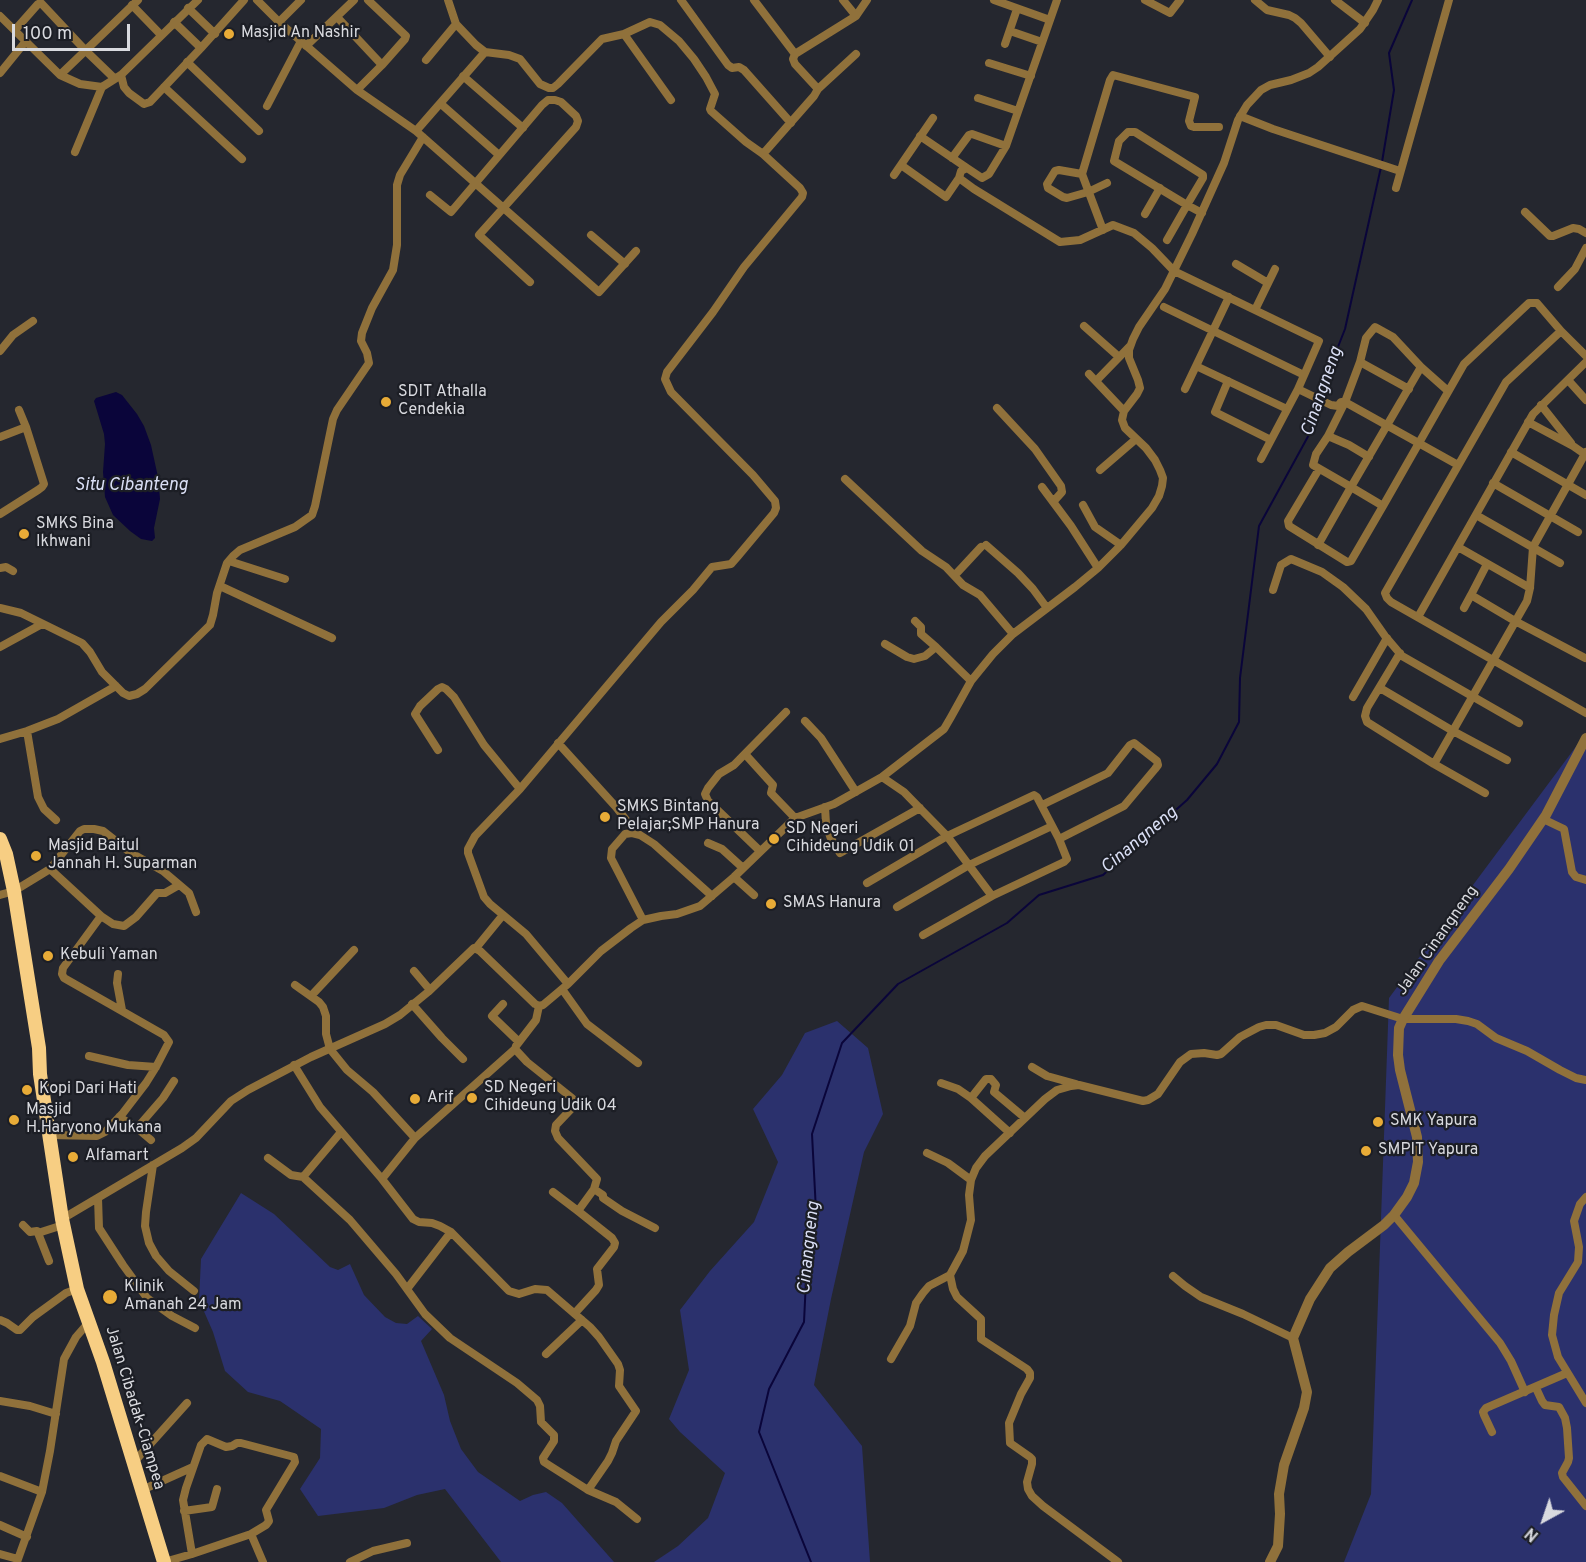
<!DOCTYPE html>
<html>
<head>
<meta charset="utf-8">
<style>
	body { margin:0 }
	#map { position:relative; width:1586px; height:1562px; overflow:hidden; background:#25272f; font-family:Overpass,sans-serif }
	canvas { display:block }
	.north { position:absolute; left:1514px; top:1490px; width:60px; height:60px; -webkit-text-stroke:4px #1c1e25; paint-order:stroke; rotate:220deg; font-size:16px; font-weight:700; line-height:24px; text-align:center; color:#d9dadf }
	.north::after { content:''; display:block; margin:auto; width:21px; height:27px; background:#d9dadf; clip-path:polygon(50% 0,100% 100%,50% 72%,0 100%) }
	.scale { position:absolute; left:12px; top:24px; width:118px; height:27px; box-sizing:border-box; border:3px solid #d9dadf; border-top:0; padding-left:8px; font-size:18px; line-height:21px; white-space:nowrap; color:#d9dadf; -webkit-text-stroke:4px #1c1e25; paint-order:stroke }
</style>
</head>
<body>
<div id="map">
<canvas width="1586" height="1562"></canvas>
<div class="north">N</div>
<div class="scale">100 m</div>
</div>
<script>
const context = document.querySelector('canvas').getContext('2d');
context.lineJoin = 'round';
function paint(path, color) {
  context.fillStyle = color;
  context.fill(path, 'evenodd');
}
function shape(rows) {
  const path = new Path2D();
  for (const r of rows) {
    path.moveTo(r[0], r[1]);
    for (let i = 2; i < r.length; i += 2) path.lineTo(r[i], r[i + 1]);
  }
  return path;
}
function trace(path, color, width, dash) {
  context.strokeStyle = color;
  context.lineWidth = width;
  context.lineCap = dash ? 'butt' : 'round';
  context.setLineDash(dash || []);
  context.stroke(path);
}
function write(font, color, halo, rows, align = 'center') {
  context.font = font + ' Overpass,sans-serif';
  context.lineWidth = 4.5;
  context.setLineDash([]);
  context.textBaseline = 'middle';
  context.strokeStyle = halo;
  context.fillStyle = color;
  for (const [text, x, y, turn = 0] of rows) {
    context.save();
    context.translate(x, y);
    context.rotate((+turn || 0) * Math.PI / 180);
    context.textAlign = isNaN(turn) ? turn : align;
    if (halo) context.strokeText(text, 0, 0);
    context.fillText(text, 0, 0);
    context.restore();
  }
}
paint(shape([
	[1586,733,1586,1562,1344,1562,1371,1494,1389,998],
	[837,1021,868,1048,883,1114,864,1152,831,1299,814,1385,862,1446,870,1562,654,1562,678,1546,708,1518,725,1473,680,1432,669,1419,689,1370,680,1310,710,1271,754,1222,778,1162,753,1109,782,1075,805,1033],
	[241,1193,274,1214,330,1267,338,1270,350,1264,364,1295,385,1317,396,1323,407,1324,418,1316,432,1329,421,1341,444,1395,450,1421,461,1449,478,1472,520,1501,533,1495,546,1492,562,1503,614,1562,501,1562,445,1489,417,1495,384,1508,318,1516,300,1489,320,1458,321,1429,280,1401,248,1392,225,1371,213,1332,199,1300,201,1259]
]), '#2b316d');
paint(shape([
	[116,392,122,395,137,414,144,426,151,445,158,477,160,499,154,528,155,538,152,541,141,539,130,531,113,515,105,497,103,472,105,444,104,434,94,401,96,398]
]), '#0a053a');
trace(shape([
	[1382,162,1394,90,1389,53,1412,0],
	[1320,396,1323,385,1345,329,1381,167],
	[811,1562,759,1432,769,1389,804,1322,807,1259,816,1211,812,1134,842,1043,898,984,1007,923,1039,895,1103,875,1187,800,1217,764,1239,722,1240,678,1259,526,1311,431,1319,402]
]), '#0a053a', 2);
trace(shape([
	[257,0,279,22,357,90,416,131,599,292,636,251],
	[368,0,406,36,405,39,382,65],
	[448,0,456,24,476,45,485,52,509,55,520,59,540,84,549,88,553,88,558,84,602,39,624,34,650,22,660,25,679,41,694,59,706,77,715,94,710,109,711,111,746,142,763,154,814,96,818,89,795,64,793,59,795,54,856,16,867,0],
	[681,0,728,65,732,68,739,67,744,70,791,123],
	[754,0,795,54],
	[843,0,856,16],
	[994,0,1050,20],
	[1057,0,1006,146,989,174,982,178,967,168,961,171,959,178,974,189,1060,242,1080,240,1113,225,1134,233,1152,248,1174,271,1319,341,1298,389,1331,405,1338,406,1341,402,1345,402,1458,465],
	[1145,0,1170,13,1180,0],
	[1255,0,1267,10,1289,15,1295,18,1301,23,1330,57],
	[1335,0,1365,23],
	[132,5,161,35],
	[188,8,215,34],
	[0,16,60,75,80,84,102,87,121,75,198,0],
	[337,17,382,65,357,90],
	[174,22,201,48],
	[279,22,301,0],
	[15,30,38,4,41,3,86,51,115,79],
	[1010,31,1042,42],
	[624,34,671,100],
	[1005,44,1017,9],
	[306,46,354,0],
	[426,60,456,24],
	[187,62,259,131],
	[989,63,1031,76],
	[0,73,26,41],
	[60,75,138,0],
	[121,75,124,87,129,93,144,104,150,102,201,48,244,0],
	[463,76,523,128],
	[164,87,242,159],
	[818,89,856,54],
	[978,98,1018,111],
	[441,104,499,155],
	[267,106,301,41],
	[1240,116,1273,129,1400,171],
	[416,131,485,52],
	[920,136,967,168],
	[75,152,102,87],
	[952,158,969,135,972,134,1006,146],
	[901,165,946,197,959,178],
	[1082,174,1059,170,1055,171,1047,184,1048,188,1063,197,1067,198,1088,192,1107,183],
	[894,175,933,118],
	[1396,188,1449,0],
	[430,195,451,212,542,105,548,100,555,100,561,102,576,116,578,121,576,127,479,235,530,282],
	[1525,212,1550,236,1553,236,1573,228,1579,229,1586,233],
	[1145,214,1160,188],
	[1103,230,1082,174,1110,80,1113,75,1195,97,1189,121,1191,126,1194,127,1219,127],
	[591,235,625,264],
	[1167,240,1187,205,1203,178,1203,175,1135,132,1128,132,1119,141,1114,161,1187,205,1202,213],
	[1236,264,1268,283],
	[1558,287,1575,269,1586,248],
	[1229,297,1196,366,1287,409],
	[1164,307,1304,375],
	[1255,310,1275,269],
	[1084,326,1119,357],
	[0,351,13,335,33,321],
	[1586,356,1561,331,1506,382,1385,593,1387,598,1391,602,1586,713],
	[1360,362,1409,389],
	[1089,374,1124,411],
	[1568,380,1586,400],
	[1096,381,1130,346],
	[1228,381,1215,412,1271,440],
	[1185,389,1196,366],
	[1448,391,1421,367,1351,487,1383,506,1464,364,1529,303,1537,303,1561,331],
	[1541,405,1571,443],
	[997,408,1035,449,1061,486,1062,492,1053,502],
	[19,410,26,427],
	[1528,422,1573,446,1586,455],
	[1328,436,1345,402,1360,362,1366,338,1375,327,1393,337,1421,367],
	[0,437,26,427,44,484,42,487,38,490,0,514],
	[1511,452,1586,495],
	[1261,459,1298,389],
	[1319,469,1288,521,1289,526,1347,562,1351,561,1383,506],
	[1100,470,1136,439],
	[845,479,922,551,946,567,963,585,980,595,1013,634],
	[1493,483,1578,532],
	[1042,487,1071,526,1098,568],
	[1083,505,1095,527,1121,545],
	[1476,515,1560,563],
	[986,545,1018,573,1033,589,1047,608],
	[1318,545,1351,487,1313,465,1316,454,1328,436,1349,445,1369,457],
	[1458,547,1530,588],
	[229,561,285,579],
	[1487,564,1471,595,1515,621,1585,658],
	[0,568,6,567,13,571],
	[955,575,981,547],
	[220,586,332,638],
	[1273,590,1281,565,1291,559,1322,572,1343,587,1366,609,1385,636,1402,656,1519,723],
	[0,608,21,613,82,643,90,652,102,672,123,693,129,696,137,694,145,689,210,625,213,615,217,593,227,563,233,556,240,550,295,527,312,515,315,506,333,419,337,410,369,363,367,353,361,341,362,333,372,308,393,270,397,245,397,185,400,175,423,137],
	[1464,608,1471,595],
	[1418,617,1533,414,1586,362],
	[915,621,921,627,921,634,936,647],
	[885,644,907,657,914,659,925,656,936,647,971,681],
	[0,647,42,624],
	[1400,653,1367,708,1365,716,1367,722,1434,764,1485,793],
	[1380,688,1453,731,1507,760],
	[1353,697,1387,638],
	[805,721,821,738,856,792],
	[27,731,38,797,44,809,56,820],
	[0,739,27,731,58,719,116,686],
	[558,743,616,807,637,834],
	[438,750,415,714,420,706,438,689,442,687,446,689,454,697,484,745,520,789],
	[745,754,773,785,771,793,795,818],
	[1434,764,1527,601,1530,588,1533,547,1586,452],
	[882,777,904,792,947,836,992,896,923,935],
	[1042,805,1108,773,1130,745,1134,743,1157,761,1158,765,1155,769,1124,806,1059,839],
	[825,807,826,824,831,839,840,853,920,808],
	[1543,819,1564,829,1572,872,1576,877,1586,880],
	[708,843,722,849,743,868],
	[760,851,708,801,705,794,708,788,719,774,734,765,786,712],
	[50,869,101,916,63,968,62,974,64,978,164,1035,169,1042,156,1067,146,1083,123,1113,105,1132,97,1136,50,1135],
	[734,877,754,895],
	[867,883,947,836,1034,795,1037,797,1059,839,1067,859,1064,862,992,896],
	[0,895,14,891,50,869,80,831,84,829,94,829,103,831,131,853,163,871,189,893,196,912],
	[897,907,969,865,1052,826],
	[101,916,113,924,124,926,136,917,157,893,165,893,179,885],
	[643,920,611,858,612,849,625,834,632,833,640,835,654,844,712,896],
	[476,948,503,915],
	[414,971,430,990],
	[118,974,117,983,122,1010],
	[568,984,526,934,490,904,484,897,468,853,468,849,475,836,520,789,661,622,693,590,712,567,731,564,738,556,774,513,776,508,775,501,753,475,671,392,665,379,667,372,713,312,744,267,802,197,803,193,800,188,763,154],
	[295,985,319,1002,323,1007,326,1016,326,1034,330,1049,347,1070,373,1092,415,1138],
	[562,989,587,1024,638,1063],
	[311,996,354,950],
	[412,1004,442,1038,463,1059],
	[503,1004,492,1016,519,1042],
	[539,1006,536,1020,516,1046,515,1049,527,1062,572,1098,574,1101,574,1106,556,1125,555,1131,558,1138,597,1179,594,1189,578,1211,612,1238,615,1243,614,1247,597,1269,599,1285,596,1290,575,1313],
	[89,1056,128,1065,156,1067],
	[1032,1067,1047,1076,1076,1084],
	[941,1083,958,1089,971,1098,1010,1133],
	[971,1098,986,1079,991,1079,996,1085,994,1092,1025,1118],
	[119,1117,137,1128,163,1098,174,1081],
	[137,1128,151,1140],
	[927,1153,948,1163,971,1180],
	[268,1158,291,1175,303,1177,350,1220,396,1274,425,1314,450,1338,517,1383,537,1400,540,1406,541,1422,554,1435,554,1441,543,1458,544,1462,588,1490,608,1461,612,1453,616,1441,636,1411,619,1386,620,1370,618,1364,599,1337,590,1327,547,1290,535,1289,519,1294,509,1291,451,1232,440,1226,432,1223,419,1222,413,1219,382,1179,320,1107,294,1065],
	[153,1165,146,1212,145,1226,149,1243,156,1256,169,1271,194,1291],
	[303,1177,341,1132],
	[382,1179,415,1138,515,1049],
	[594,1189,603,1195,603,1198,622,1211,655,1228],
	[553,1192,578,1211],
	[1586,1197,1580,1204,1574,1221,1579,1247,1578,1262,1559,1293,1554,1315,1552,1335,1558,1357,1586,1403],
	[98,1198,99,1228,123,1265,147,1298,172,1316,195,1328],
	[1394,1215,1500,1343,1511,1361,1525,1392],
	[62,1219,182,1148,196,1138,231,1101,248,1090,311,1057,385,1024,400,1015,428,992,474,948,480,951,535,1004,539,1006,543,1005,568,984,601,951,631,928,643,920,661,916,677,914,700,906,734,877,795,818,834,804,882,777,944,729,951,717,971,681,993,654,1013,634,1075,587,1098,568,1121,545,1152,508,1159,496,1162,486,1163,478,1160,470,1155,460,1146,448,1125,428,1122,420,1124,411,1137,394,1140,388,1138,380,1129,358,1129,350,1133,339,1139,327,1165,289,1192,234,1224,163,1238,120,1247,105,1261,90,1270,85,1291,80,1309,73,1318,67,1360,29,1373,10,1378,0],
	[23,1225,30,1232,37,1231,38,1233,63,1225],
	[38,1233,49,1261],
	[950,1275,953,1289,957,1297,981,1319,981,1339,1027,1369,1030,1373,1030,1378,1021,1394,1009,1423,1010,1443,1030,1457,1032,1459,1032,1464,1027,1482,1028,1489,1032,1496,1043,1506,1118,1562],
	[1173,1276,1185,1286,1201,1297,1243,1314,1293,1338],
	[407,1289,451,1232],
	[0,1320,7,1323,17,1330,20,1330,33,1317,66,1293,77,1289],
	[546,1354,582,1320],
	[891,1359,910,1326,916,1303,923,1293,929,1286,950,1275,963,1251,971,1220,969,1195,971,1180,976,1168,985,1156,1045,1099,1057,1090,1071,1086,1079,1085,1143,1101,1148,1100,1158,1094,1180,1062,1191,1054,1204,1053,1217,1055,1221,1054,1240,1037,1259,1027,1266,1025,1276,1025,1304,1035,1314,1035,1325,1033,1336,1027,1353,1010,1362,1006,1403,1019,1456,1019,1468,1021,1477,1024,1496,1038,1527,1051,1560,1070,1576,1078,1586,1080],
	[1536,1388,1542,1401,1545,1405,1559,1407,1565,1418,1567,1428,1569,1458,1568,1462,1562,1473,1563,1477,1586,1506],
	[0,1401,30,1406,56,1414],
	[1492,1432,1484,1415,1483,1412,1486,1408,1567,1373],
	[134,1462,187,1403],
	[0,1476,42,1492],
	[142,1490,193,1467],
	[588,1490,616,1502,637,1519],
	[184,1511,212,1507,217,1489],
	[0,1525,27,1537],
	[251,1534,263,1562],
	[0,1554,18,1559],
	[17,1562,42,1492,50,1451,64,1359,76,1337,89,1322],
	[164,1562,192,1554,251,1534,266,1525,269,1521,266,1510,295,1462,294,1457,241,1443,237,1443,232,1446,226,1447,207,1439,201,1445,186,1488,183,1500,192,1554],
	[350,1562,373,1551,407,1543]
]), '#90713b', 8);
trace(shape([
	[1270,1562,1278,1546,1280,1514,1279,1494,1284,1465,1304,1408,1307,1392,1293,1338,1310,1299,1330,1268,1348,1252,1384,1225,1394,1215,1407,1197,1414,1183,1418,1162,1417,1137,1400,1070,1398,1055,1399,1028,1403,1019,1439,961,1509,869,1546,815,1586,738]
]), '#90713b', 10);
trace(shape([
	[0,839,6,854,14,891,39,1048,40,1074,62,1219,77,1289,103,1362,164,1562]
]), '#f7ce83', 14);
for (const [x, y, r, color] of [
	[229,34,6,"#e8ab37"],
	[386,402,6,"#e8ab37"],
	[24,534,6,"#e8ab37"],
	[605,817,6,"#e8ab37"],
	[774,839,6,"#e8ab37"],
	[36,856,6,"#e8ab37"],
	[771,904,6,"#e8ab37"],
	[48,956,6,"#e8ab37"],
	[27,1090,6,"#e8ab37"],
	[472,1098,6,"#e8ab37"],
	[415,1099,6,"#e8ab37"],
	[14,1120,6,"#e8ab37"],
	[1378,1122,6,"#e8ab37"],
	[1366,1151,6,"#e8ab37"],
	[73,1157,6,"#e8ab37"],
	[110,1297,8,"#e8ab37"]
]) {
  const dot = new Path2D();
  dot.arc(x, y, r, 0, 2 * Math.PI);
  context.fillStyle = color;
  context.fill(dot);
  trace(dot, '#1c1e25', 2);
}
write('16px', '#d9dadf', '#1c1e25', [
	["Masjid An Nashir",241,34],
	["SDIT Athalla",398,393],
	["Cendekia",398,411],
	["SMKS Bina",36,525],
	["Ikhwani",36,543],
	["SMKS Bintang",617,808],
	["Pelajar;SMP Hanura",617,826],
	["SD Negeri",786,830],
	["Cihideung Udik 01",786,848],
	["Masjid Baitul",48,847],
	["Jannah H. Suparman",48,865],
	["SMAS Hanura",783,904],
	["Kebuli Yaman",60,956],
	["SD Negeri",484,1089],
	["Cihideung Udik 04",484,1107],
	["Kopi Dari Hati",39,1090],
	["Arif",427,1099],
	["Masjid",26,1111],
	["H.Haryono Mukana",26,1129],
	["SMK Yapura",1390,1122],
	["SMPIT Yapura",1378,1151],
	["Alfamart",85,1157],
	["Klinik",124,1288],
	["Amanah 24 Jam",124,1306]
], 'left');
write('16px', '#d9dadf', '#1c1e25', [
	["Jalan Cinangneng",1438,941,-55],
	["Jalan Cibadak-Ciampea",134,1408,73]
]);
write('italic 18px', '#dadff5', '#1c1e25', [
	["Cinangneng",1323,392,-71],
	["Situ Cibanteng",131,486],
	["Cinangneng",1140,841,-40],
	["Cinangneng",810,1248,-84]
]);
</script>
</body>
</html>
